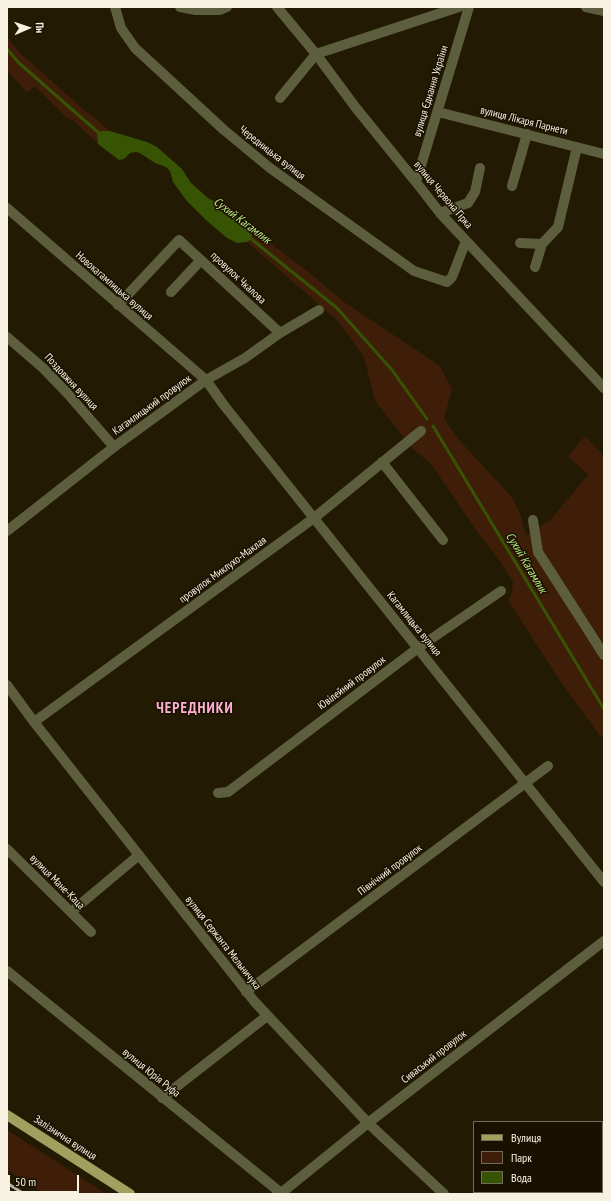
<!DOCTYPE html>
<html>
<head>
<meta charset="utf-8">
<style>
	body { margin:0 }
	#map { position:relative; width:611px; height:1201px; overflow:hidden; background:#221a02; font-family:"PT Sans Narrow",sans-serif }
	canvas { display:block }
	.frame { position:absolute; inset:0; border:8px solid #f7f1e2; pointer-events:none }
	.legend { position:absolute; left:473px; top:1121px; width:130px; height:72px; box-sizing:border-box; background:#191100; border:1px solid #726b5a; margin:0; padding:5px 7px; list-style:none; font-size:12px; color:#f7f1e2 }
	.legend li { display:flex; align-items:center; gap:8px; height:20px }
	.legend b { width:20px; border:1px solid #726b5a }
	.north { position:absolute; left:8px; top:8px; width:40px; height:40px; -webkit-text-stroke:3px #191100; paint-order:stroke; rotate:88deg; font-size:11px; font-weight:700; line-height:16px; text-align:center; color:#f7f1e2 }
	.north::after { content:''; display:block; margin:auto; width:14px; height:18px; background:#f7f1e2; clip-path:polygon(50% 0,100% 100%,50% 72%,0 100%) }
	.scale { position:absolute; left:8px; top:1175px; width:71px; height:18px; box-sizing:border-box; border:2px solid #f7f1e2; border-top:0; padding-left:5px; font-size:12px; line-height:14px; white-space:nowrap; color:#f7f1e2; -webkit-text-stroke:3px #191100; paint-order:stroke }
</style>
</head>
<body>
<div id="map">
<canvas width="611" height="1201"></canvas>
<div class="frame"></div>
<ul class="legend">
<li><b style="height:5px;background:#a0a15f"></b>Вулиця</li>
<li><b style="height:11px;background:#3e1e09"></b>Парк</li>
<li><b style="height:11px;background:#375304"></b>Вода</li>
</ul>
<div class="north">Пн</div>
<div class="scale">50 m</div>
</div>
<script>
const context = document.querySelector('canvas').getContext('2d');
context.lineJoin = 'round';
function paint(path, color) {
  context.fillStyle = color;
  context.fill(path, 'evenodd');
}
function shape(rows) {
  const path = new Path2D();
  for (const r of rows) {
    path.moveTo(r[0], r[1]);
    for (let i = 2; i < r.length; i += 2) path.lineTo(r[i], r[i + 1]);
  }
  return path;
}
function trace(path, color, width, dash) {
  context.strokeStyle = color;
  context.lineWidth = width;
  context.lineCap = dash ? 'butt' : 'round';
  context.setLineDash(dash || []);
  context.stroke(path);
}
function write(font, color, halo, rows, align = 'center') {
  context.font = font + ' "PT Sans Narrow",sans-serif';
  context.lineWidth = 3;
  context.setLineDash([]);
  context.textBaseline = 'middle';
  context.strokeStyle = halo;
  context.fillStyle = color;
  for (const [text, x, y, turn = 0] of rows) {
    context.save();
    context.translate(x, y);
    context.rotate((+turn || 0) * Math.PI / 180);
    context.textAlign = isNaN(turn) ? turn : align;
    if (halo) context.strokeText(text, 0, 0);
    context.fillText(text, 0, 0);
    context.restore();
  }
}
paint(shape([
	[7,36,19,52,82,108,110,131,103,131,97,139,98,144,73,120,67,118,35,86,27,93,7,70],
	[249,227,306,270,344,302,439,365,452,389,444,419,460,441,511,496,520,513,526,536,551,519,588,475,568,456,585,436,604,456,604,736,600,736,558,678,508,600,512,593,513,582,499,560,478,533,431,464,413,449,375,401,364,357,337,320,247,242,252,239],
	[7,1130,51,1158,106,1194,45,1194,7,1170]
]), '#3e1e09');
paint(shape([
	[103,131,110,131,147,142,157,147,182,169,191,183,208,198,227,209,245,223,251,232,252,239,247,242,237,243,227,238,206,220,186,200,173,182,170,171,166,167,155,163,140,153,136,152,130,153,124,159,119,160,98,144,97,132]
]), '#375304');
trace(shape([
	[7,49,19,63,100,134],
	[250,238,337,308,392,370,427,419],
	[433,426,604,709]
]), '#375304', 3);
trace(shape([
	[115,7,121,28,135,48,224,130,270,168,414,271,447,282,452,277,466,241],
	[180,7,196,10,220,10,227,7],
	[277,7,316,54,356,108,416,182,440,213,604,388],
	[586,7,604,11],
	[280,98,316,54,459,7],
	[438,112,604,154],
	[416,182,469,7],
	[512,186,527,134],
	[7,208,206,380,223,404,604,882],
	[440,213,468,203,475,192,480,168],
	[520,243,542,244],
	[535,267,542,244,558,227,577,147],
	[171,292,201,260],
	[118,305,179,240,280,333],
	[7,337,43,368,68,394,114,447],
	[382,462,443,540],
	[533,520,538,552,604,655],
	[7,531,114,447,206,380,245,358,280,333,319,310],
	[7,685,34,722,254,1001,368,1123,444,1194],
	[34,722,314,518,421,431],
	[218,793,228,792,418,648,501,591],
	[7,849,91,932],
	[71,912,139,855],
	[7,971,281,1193],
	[246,992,548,766],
	[162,1098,267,1016],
	[602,1172,604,1170],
	[280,1194,368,1123,604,941],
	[582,1194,583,1192]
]), '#5d5e3e', 10);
trace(shape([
	[7,1115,130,1194]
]), '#a0a15f', 10);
trace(shape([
	[7,1183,24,1194]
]), '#bab4a2', 3);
write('11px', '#f7f1e2', '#191100', [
	["вулиця Єднання України",431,91,-73],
	["вулиця Лікаря Парнети",524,121,14],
	["Чередницька вулиця",272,153,38],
	["вулиця Червона Гірка",443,195,50],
	["провулок Чкалова",238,278,43],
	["Новокагамлицька вулиця",114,286,41],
	["Поздовжня вулиця",71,382,47],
	["Кагамлицький провулок",152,405,-36],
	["провулок Миклухо-Маклая",223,570,-36],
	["Кагамлицька вулиця",414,624,51],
	["Ювілейний провулок",352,683,-37],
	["Північний провулок",390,870,-37],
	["вулиця Мане-Каца",57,882,45],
	["вулиця Сержанта Мельничука",223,943,52],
	["Сиваський провулок",434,1057,-38],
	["вулиця Юрія Руфа",151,1073,39],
	["Залізнична вулиця",65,1138,33]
]);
write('italic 12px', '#bfeb89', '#191100', [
	["Сухий Кагамлик",242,221,37],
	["Сухий Кагамлик",526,563,59]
]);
context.letterSpacing = '1px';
write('bold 15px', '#fdafd1', '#191100', [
	["ЧЕРЕДНИКИ",195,709]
]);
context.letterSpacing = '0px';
</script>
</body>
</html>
